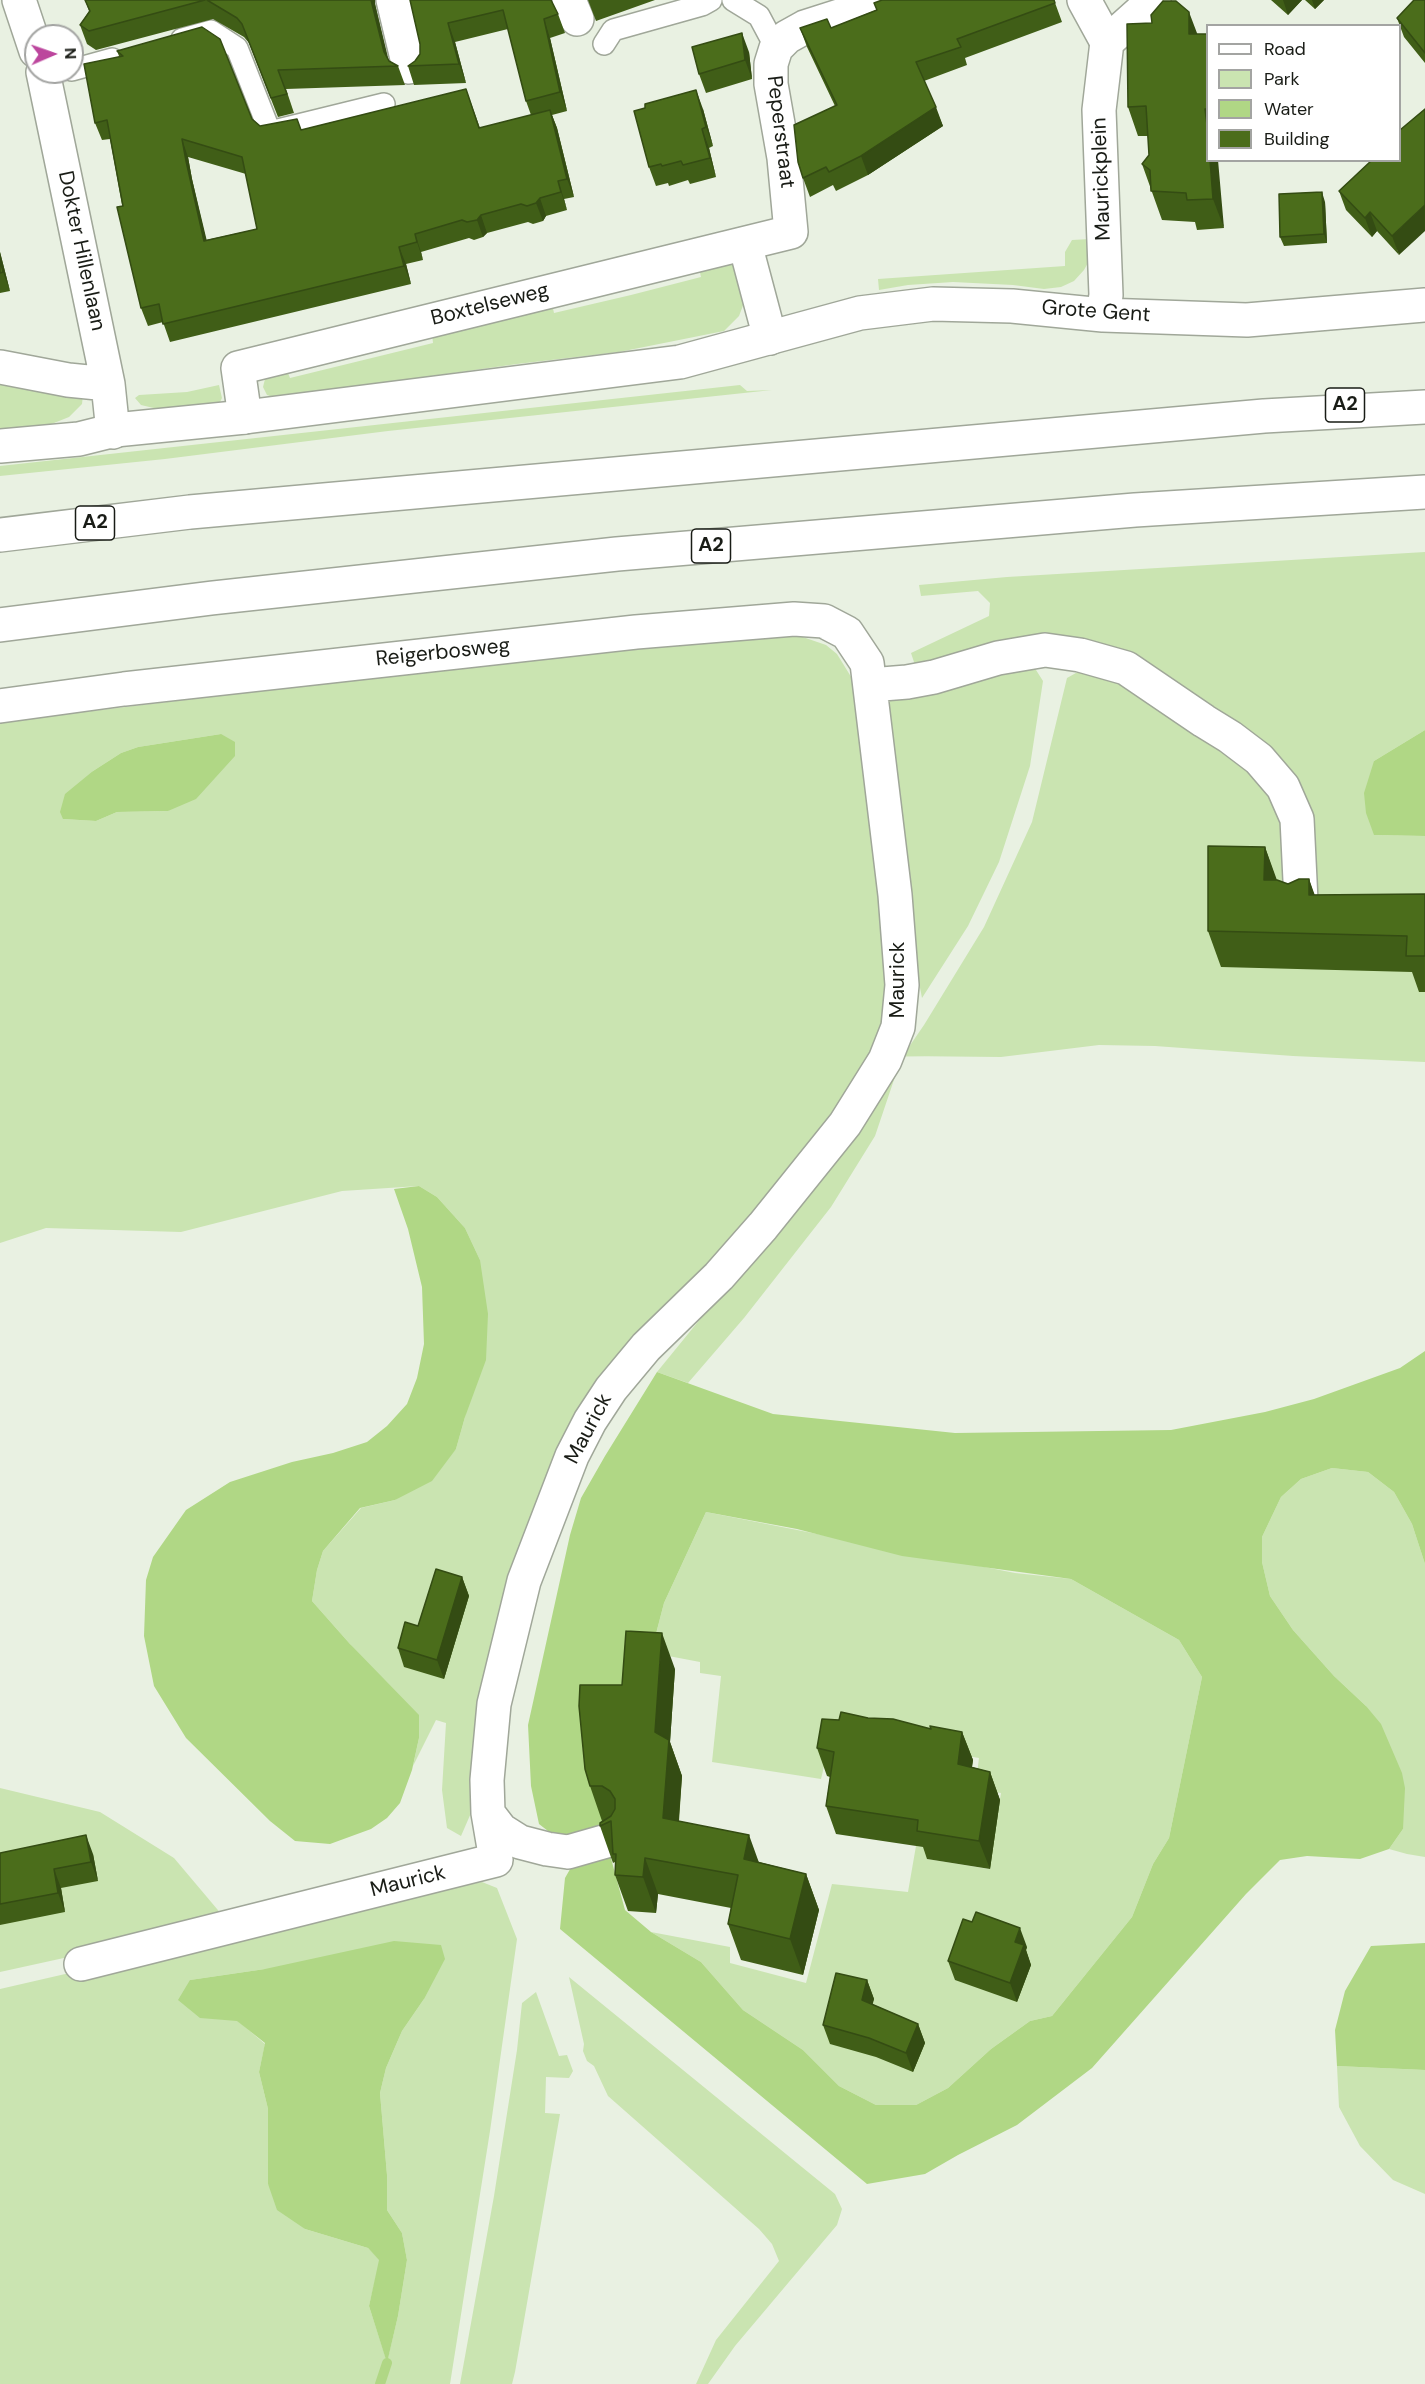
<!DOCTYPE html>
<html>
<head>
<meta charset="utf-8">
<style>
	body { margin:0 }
	#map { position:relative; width:1425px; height:2384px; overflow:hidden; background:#e9f1e2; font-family:"DM Sans",sans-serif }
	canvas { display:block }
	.legend { position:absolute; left:1206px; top:24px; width:195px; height:138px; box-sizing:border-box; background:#fff; border:2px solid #a3a4a2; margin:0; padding:8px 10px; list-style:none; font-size:18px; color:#191c16 }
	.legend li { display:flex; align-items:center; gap:12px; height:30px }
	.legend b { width:30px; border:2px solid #a3a4a2 }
	.north { position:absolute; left:24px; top:24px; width:60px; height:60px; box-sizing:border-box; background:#fff; border:2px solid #a3a4a2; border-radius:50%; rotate:88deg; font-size:16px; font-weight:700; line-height:24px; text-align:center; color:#191c16 }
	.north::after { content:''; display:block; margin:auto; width:21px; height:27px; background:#bc469d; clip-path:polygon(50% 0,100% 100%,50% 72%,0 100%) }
</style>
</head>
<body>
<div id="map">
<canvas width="1425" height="2384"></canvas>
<ul class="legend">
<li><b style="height:8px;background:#fff"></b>Road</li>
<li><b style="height:16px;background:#cae4b1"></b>Park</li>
<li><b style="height:16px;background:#b0d785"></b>Water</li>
<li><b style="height:16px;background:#4b6d1b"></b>Building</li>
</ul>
<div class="north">N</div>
</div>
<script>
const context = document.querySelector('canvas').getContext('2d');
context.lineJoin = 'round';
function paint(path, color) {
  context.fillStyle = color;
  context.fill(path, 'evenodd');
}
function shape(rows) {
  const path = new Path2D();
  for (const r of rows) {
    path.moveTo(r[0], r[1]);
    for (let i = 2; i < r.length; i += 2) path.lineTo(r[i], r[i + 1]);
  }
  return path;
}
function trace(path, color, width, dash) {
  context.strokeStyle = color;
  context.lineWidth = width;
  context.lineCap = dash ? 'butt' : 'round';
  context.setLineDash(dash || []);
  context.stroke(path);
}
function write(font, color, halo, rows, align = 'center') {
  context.font = font + ' "DM Sans",sans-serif';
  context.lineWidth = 6;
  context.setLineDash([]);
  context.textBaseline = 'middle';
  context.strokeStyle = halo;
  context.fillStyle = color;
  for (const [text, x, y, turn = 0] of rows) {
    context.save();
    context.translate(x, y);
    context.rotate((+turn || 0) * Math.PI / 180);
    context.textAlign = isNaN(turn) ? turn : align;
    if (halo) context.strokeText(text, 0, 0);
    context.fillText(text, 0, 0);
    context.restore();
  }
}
paint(shape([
	[1090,239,1090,259,1084,270,1074,281,1061,287,1044,289,1013,285,953,282,908,285,879,290,878,279,1065,266,1065,252,1072,240],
	[722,263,731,264,740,270,744,303,739,316,724,331,619,352,517,364,276,398,267,395,263,387,265,379,271,372,286,368,290,378,433,343,432,333,552,304,554,313,631,295,701,277,699,268],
	[0,377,83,395,82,404,69,417,49,425,0,430],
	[219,385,222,398,219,404,162,410,141,405,135,398,139,395,187,392],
	[740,385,747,391,772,390,388,431,165,459,0,476,0,466],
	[1425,552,1425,730,1374,761,1374,835,1425,836,1425,1062,1293,1056,1155,1046,1099,1045,1001,1057,902,1056,875,1136,831,1207,744,1318,688,1383,657,1372,847,1139,880,1089,924,1025,984,927,1032,822,1067,678,1083,669,1125,659,917,671,911,653,989,616,990,603,978,591,921,596,919,585,1007,577],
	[797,635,826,645,837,654,853,680,883,883,887,998,881,1025,870,1059,815,1149,637,1342,482,1717,471,1813,461,1836,447,1828,442,1790,446,1723,436,1720,413,1766,419,1738,350,1644,312,1601,317,1570,323,1551,361,1508,395,1500,456,1449,465,1417,480,1260,465,1228,437,1197,419,1186,342,1191,181,1232,46,1228,0,1243,0,722,627,647],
	[221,734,168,811,117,812,96,821,63,819,93,771,121,753,138,747],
	[1027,665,1036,670,1043,681,1030,766,999,862,968,926,922,998,912,947,882,715,892,698],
	[1332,1468,1368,1472,1394,1492,1412,1524,1425,1564,1425,1857,1407,1854,1389,1849,1403,1829,1366,1706,1334,1676,1293,1630,1270,1596,1262,1562,1262,1537,1281,1497,1301,1479],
	[706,1512,1015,1573,1071,1579,1179,1640,1202,1677,1169,1838,1153,1864,1132,1917,1052,2016,1030,2021,991,2049,948,2088,916,2105,876,2105,839,2086,803,2050,743,2010,701,1962,651,1932,730,1947,730,1963,806,1983,832,1884,908,1892,916,1846,928,1848,927,1859,989,1869,1001,1793,975,1789,979,1758,832,1733,821,1779,712,1762,721,1676,700,1673,700,1662,658,1654,656,1634,664,1603],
	[0,1788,100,1812,174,1858,228,1922,0,1972],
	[482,1882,497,1888,517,1939,490,2131,450,2384,0,2384,0,1989,374,1903],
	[265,1969,424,1999,402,2031,386,2068,380,2093,387,2175,387,2210,402,2233,407,2260,398,2316,387,2362,369,2306,380,2260,368,2248,305,2229,268,2184,268,2109,259,2072,265,2044,190,1980],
	[569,1977,835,2194,842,2209,837,2225,735,2346,708,2384,696,2384,716,2340,779,2261,772,2244,759,2229,608,2096,594,2066,587,2061,583,2051,584,2044],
	[536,1992,559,2056,567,2055,573,2071,569,2078,546,2077,545,2113,560,2114,515,2372,512,2384,460,2384,494,2196,517,2050,522,2003],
	[1337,2066,1425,2070,1425,2194,1393,2180,1360,2146,1339,2107]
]), '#cae4b1');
paint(shape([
	[1425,730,1425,836,1374,835,1366,813,1364,793,1374,761],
	[221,734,235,742,235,756,196,799,168,811,117,812,96,821,63,819,60,812,65,794,93,771,121,753,138,747],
	[419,1186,437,1197,465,1228,480,1260,488,1314,486,1360,465,1417,456,1449,432,1481,395,1500,360,1508,323,1551,317,1570,312,1601,350,1644,419,1715,419,1738,412,1770,400,1803,387,1818,371,1829,330,1844,295,1841,270,1821,186,1738,154,1686,144,1636,146,1580,153,1557,186,1510,230,1482,292,1462,333,1453,367,1442,387,1426,407,1404,417,1378,424,1344,422,1287,408,1229,394,1189],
	[1425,1351,1425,1564,1412,1524,1394,1492,1368,1472,1332,1468,1301,1479,1281,1497,1262,1537,1262,1562,1270,1596,1293,1630,1334,1676,1366,1706,1381,1724,1402,1773,1405,1788,1403,1829,1389,1849,1360,1859,1307,1856,1280,1860,1246,1894,1092,2068,1017,2125,958,2155,925,2174,867,2184,560,1929,565,1878,573,1864,609,1851,625,1910,651,1932,701,1962,743,2010,803,2050,839,2086,876,2105,916,2105,948,2088,991,2049,1030,2021,1052,2016,1132,1917,1153,1864,1169,1838,1202,1677,1179,1640,1071,1579,902,1556,797,1529,706,1512,664,1603,605,1830,565,1838,548,1831,539,1824,531,1786,528,1725,570,1535,581,1498,605,1456,657,1372,773,1414,955,1433,1171,1430,1265,1412,1314,1399,1400,1368],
	[394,1941,441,1945,445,1959,424,1999,402,2031,386,2068,380,2093,387,2175,387,2210,402,2233,407,2260,398,2316,387,2363,369,2306,379,2260,368,2248,305,2229,277,2210,268,2184,268,2109,259,2072,265,2043,237,2021,200,2018,178,2000,190,1980,265,1969],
	[1425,1943,1425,2070,1337,2066,1335,2030,1345,1991,1371,1946]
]), '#b0d785');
trace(shape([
	[380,2384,387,2363]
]), '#b0d785', 10);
const service = shape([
	[733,0,759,16,776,48],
	[182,39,211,31,237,48,270,132,384,104],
	[604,44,613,30,702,5,711,0],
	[72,70,112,59]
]);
const minor = shape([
	[19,0,36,51],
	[393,0,409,67],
	[569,0,577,19],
	[1084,0,1107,42],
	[43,72,108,384,113,432],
	[745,244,770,338],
	[0,367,68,380,108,384],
	[245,417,238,368,791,232,784,158,771,84,771,64,776,48,787,37,805,27,889,0],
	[870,685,907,682,934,677,998,658,1045,650,1080,655,1126,668,1204,721,1230,737,1259,759,1283,787,1297,819,1301,901],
	[0,706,124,689,636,632,794,619,824,621,847,633,867,663,895,895,902,985,898,1027,885,1060,845,1124,763,1226,719,1276,646,1347,611,1389,590,1421,572,1456,524,1581,494,1704,487,1780,488,1813,496,1860,81,1964],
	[488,1813,501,1830,520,1842,547,1849,568,1852,610,1840]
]);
const tertiary = shape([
	[1103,315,1106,295,1099,110,1107,42,1154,0],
	[0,446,79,439,115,430,245,417,680,362,860,313,933,304,1012,306,1103,315,1247,320,1425,305]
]);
const motorway = shape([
	[0,535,190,512,1264,416,1425,407],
	[0,625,212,598,617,554,1135,510,1425,492]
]);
trace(service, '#a0a799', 24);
trace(minor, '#a0a799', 36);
trace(tertiary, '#a0a799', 36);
trace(motorway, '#a0a799', 36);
trace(service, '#fff', 21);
trace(minor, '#fff', 33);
trace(tertiary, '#fff', 33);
trace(motorway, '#fff', 33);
paint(shape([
	[85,0,375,0,375,4,388,60,389,61,398,66,405,85,286,89,294,113,278,117,249,43,244,37,213,19,96,50,87,44,80,25,89,11],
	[410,0,558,14,565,33,550,38,567,111,552,115,557,128,574,197,564,199,567,210,546,216,543,221,533,224,528,222,487,233,483,237,474,240,469,238,421,252,423,260,406,264,411,284,170,342,163,322,148,326,141,308,110,139,102,140,95,123,119,56,117,51,252,119,260,126,301,130,466,89,480,128,531,115,526,101,508,29,455,42,466,83,414,85,408,66,415,61,420,54,420,44],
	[188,157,246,174,257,229,206,240,192,179],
	[588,0,655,0,596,21],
	[1054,0,1062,22,965,58,967,65,924,81,943,126,868,175,836,191,833,185,810,197,803,178,835,106,807,47,800,28,831,28,876,10],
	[1271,0,1302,0,1288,15],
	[1305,0,1324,0,1315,9],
	[1425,0,1425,63,1404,37,1397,18],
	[1197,34,1208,34,1208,160,1224,228,1197,230,1195,222,1162,220,1142,164,1149,155,1148,136,1138,136,1128,107],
	[749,52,752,79,706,93,699,74],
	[703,109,713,146,709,148,716,177,690,184,688,180,669,186,668,183,656,186,649,167],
	[1372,160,1399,255,1377,231,1372,237,1346,210,1339,191],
	[1325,202,1327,243,1284,246,1280,237],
	[0,252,10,291,0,293],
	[1265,847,1276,880,1288,884,1309,879,1314,895,1425,894,1425,992,1419,992,1412,972,1221,967,1208,931],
	[462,1577,469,1596,444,1679,404,1667,398,1648],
	[675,1669,670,1742,682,1776,679,1821,759,1862,806,1874,819,1910,803,1975,741,1960,728,1924,731,1908,658,1894,656,1913,628,1911,615,1875,615,1862,613,1863,600,1826,602,1821,590,1786,622,1685],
	[868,1718,931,1729,962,1732,973,1760,972,1767,990,1772,1000,1800,990,1869,927,1859,923,1847,836,1834,826,1806,830,1777,827,1776,817,1748,839,1720],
	[0,1853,93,1854,98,1881,61,1888,65,1912,0,1925],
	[1027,1947,1026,1950,1031,1965,1017,2002,955,1980,948,1961],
	[867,1980,874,1999,872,2004,918,2024,925,2043,913,2072,876,2057,830,2044,823,2025]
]), '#405e17');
paint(shape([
	[371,0,375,0,375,4,390,66,384,52],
	[1283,0,1302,0,1288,15],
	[1312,0,1324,0,1315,9],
	[1189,12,1200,41,1189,34],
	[544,19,550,38,567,111,560,92],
	[448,23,455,42,466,83,459,64],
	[742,33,749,52,752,79,745,60],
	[696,90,703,109,713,146,706,127],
	[936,107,943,126,868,175,861,156],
	[1205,109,1208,115,1208,133],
	[550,110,557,128,574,197,567,179],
	[702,129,709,148,716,177,710,158],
	[182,139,188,157,192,179,211,258,204,241,186,161],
	[1210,160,1218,160,1224,228,1213,199],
	[558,181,564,199,567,210,561,192],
	[1322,192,1325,202,1327,243,1324,234],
	[540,198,546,216,543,221,536,203],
	[1425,205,1425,231,1399,255,1392,236],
	[1370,212,1377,231,1372,237,1365,218],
	[481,215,487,233,483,237,477,220],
	[415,234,421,252,423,260,417,242],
	[399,247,406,264,411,284,404,266],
	[0,252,10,291,3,272,0,260],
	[1265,847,1278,883,1264,880],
	[1309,879,1322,915,1309,895],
	[462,1577,469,1596,444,1679,437,1660],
	[662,1633,675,1669,670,1742,682,1776,676,1854,663,1818,655,1732],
	[962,1732,973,1760,968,1792,958,1764],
	[990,1772,1000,1800,990,1869,979,1841],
	[86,1835,93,1854,98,1881,91,1862],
	[749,1835,762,1871,744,1859],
	[645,1858,658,1894,656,1913,643,1877],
	[54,1869,61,1888,65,1912,58,1893],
	[806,1874,819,1910,803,1975,790,1939],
	[1020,1928,1027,1947,1026,1950,1031,1965,1017,2002,1010,1983,1015,1942],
	[867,1980,874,1999,869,2019,862,2000],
	[918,2024,925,2043,913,2072,906,2053]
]), '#344c13');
const building = shape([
	[85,0,205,0,89,31,80,25,90,11,85,0],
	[207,0,371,0,384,52,389,61,398,66,278,70,287,94,271,98,242,24,237,18,207,0],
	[410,0,551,0,558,14,544,19,560,92,526,101,503,10,448,23,459,64,408,66,415,61,420,54,420,44,410,0],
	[882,0,1054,0,1055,3,957,39,961,47,916,62,936,107,861,156,829,172,826,167,803,178,798,162,794,125,837,105,800,28,827,19,831,28,877,10,874,3,882,0],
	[1414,0,1425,0,1425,53,1397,18,1414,0],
	[1163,1,1176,1,1189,12,1189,34,1208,34,1208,109,1205,109,1208,133,1208,160,1210,160,1213,199,1187,200,1186,193,1151,191,1150,170,1142,164,1149,155,1146,106,1128,107,1127,24,1152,23,1151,15,1163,1],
	[202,27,220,39,252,119,260,126,297,119,301,130,466,89,479,128,550,110,567,179,558,181,561,192,540,198,536,203,527,206,521,204,481,215,477,220,467,222,462,220,415,234,417,242,399,247,404,266,163,324,159,304,141,308,117,207,123,206,107,120,95,123,84,64,123,56,117,51,202,27],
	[182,139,242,157,257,229,204,241,186,161,182,139],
	[742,33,745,60,699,74,692,47,742,33],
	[696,90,706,127,702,129,710,158,683,165,681,161,662,166,661,164,649,167,634,111,645,108,645,104,696,90],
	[1425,109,1425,205,1392,236,1370,212,1365,218,1339,191,1372,160,1400,160,1400,130,1425,109],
	[1322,192,1324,234,1280,237,1279,194,1322,192],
	[0,260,3,272,0,273,0,260],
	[1208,846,1265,847,1264,880,1277,880,1288,884,1299,879,1309,879,1309,895,1425,894,1425,956,1406,956,1407,936,1208,931,1208,846],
	[436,1569,462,1577,437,1660,398,1648,405,1622,418,1626,436,1569],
	[626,1631,662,1633,655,1732,669,1740,663,1818,749,1835,744,1859,806,1874,790,1939,728,1924,738,1875,645,1858,643,1877,615,1875,616,1854,613,1854,611,1821,600,1826,600,1823,611,1816,615,1809,615,1799,610,1791,602,1786,590,1786,585,1769,579,1706,580,1685,622,1685,626,1631],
	[841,1712,868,1718,893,1719,931,1729,930,1726,962,1732,958,1764,990,1772,979,1841,917,1831,918,1820,826,1806,834,1752,817,1748,822,1719,839,1720,841,1712],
	[86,1835,91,1862,54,1869,58,1893,0,1904,0,1853,86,1835],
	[976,1912,1020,1928,1015,1942,1024,1945,1010,1983,948,1961,963,1919,972,1922,976,1912],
	[836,1973,867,1980,862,2000,918,2024,906,2053,869,2038,823,2025,836,1973]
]);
paint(building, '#4b6d1b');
trace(building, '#344c13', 1.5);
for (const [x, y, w] of [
	[1345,405,39],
	[95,523,39],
	[711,546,39]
]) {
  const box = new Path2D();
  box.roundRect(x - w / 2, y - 17, w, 34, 4.5);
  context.fillStyle = '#fff';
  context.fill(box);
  trace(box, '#191c16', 1.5);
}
write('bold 20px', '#191c16', null, [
	["A2",1345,405],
	["A2",95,523],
	["A2",711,546]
]);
write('21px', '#191c16', '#fff', [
	["Peperstraat",780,132,83],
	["Maurickplein",1102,179,-92],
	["Dokter Hillenlaan",81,251,78],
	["Boxtelseweg",490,305,-14],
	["Grote Gent",1096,312,4],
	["Reigerbosweg",443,653,-6],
	["Maurick",898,980,-90],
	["Maurick",589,1429,-62],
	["Maurick",408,1882,-14]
]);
</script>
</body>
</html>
